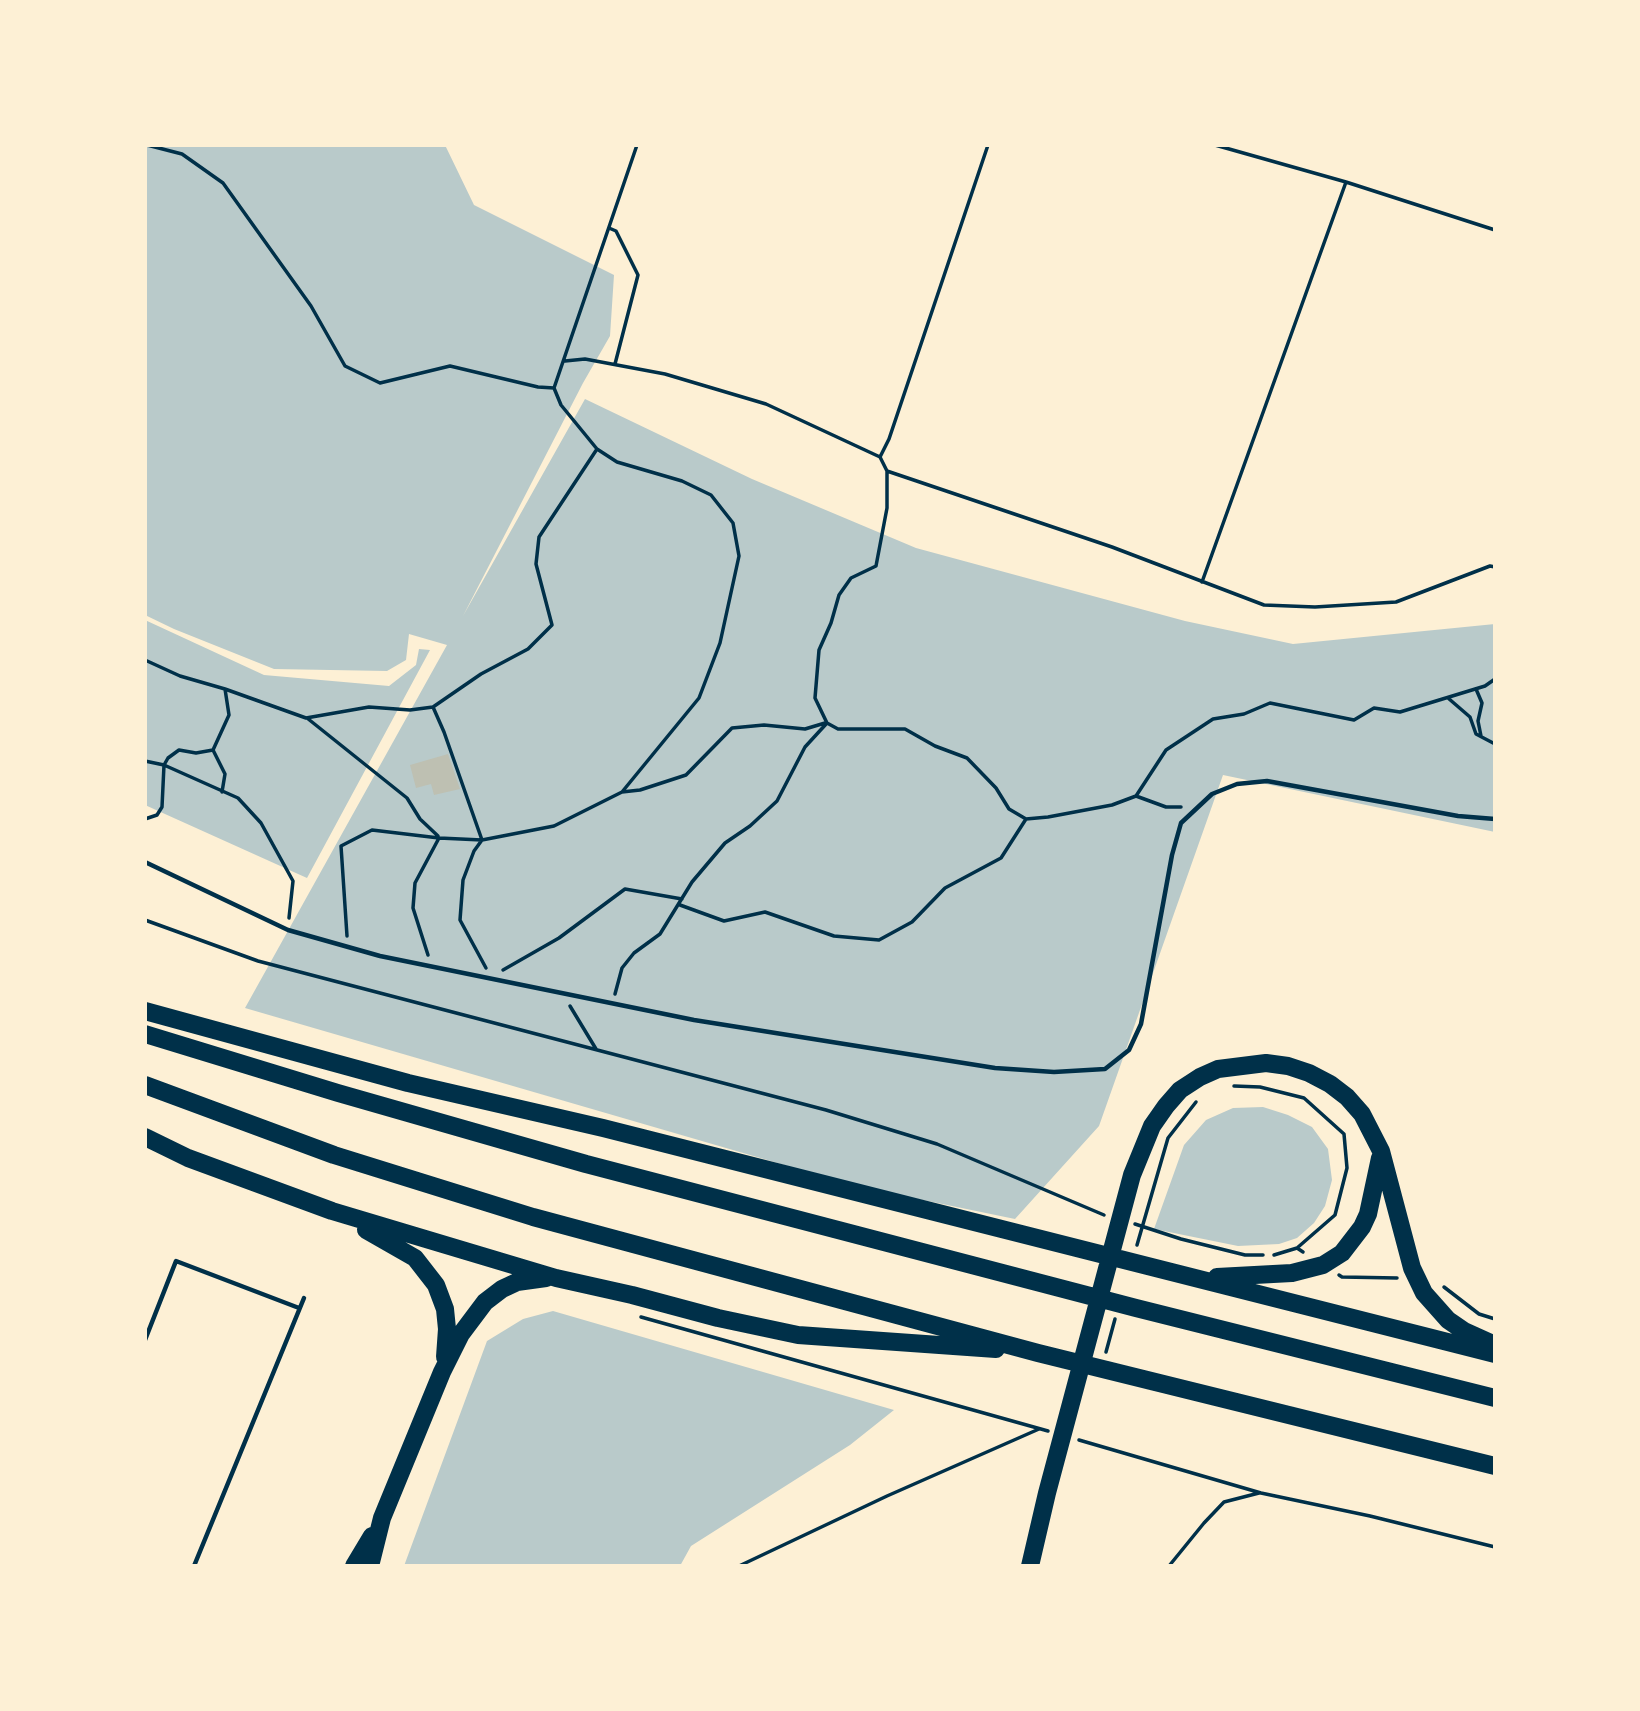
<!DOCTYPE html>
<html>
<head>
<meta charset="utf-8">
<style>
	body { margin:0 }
	#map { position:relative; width:1640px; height:1711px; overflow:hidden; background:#fdf0d5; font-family:"Archivo Narrow",sans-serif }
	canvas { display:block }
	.frame { position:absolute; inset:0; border:147px solid #fdf0d5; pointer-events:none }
</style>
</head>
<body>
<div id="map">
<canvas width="1640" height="1711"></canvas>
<div class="frame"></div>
</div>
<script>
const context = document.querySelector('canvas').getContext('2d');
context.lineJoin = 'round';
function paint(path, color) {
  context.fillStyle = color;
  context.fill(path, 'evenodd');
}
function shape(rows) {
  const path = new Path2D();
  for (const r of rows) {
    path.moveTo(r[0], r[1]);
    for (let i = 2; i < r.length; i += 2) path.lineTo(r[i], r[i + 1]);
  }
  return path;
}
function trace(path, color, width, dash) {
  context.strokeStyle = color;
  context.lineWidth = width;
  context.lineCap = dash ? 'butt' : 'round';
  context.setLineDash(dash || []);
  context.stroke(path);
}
paint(shape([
	[145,145,445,145,474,205,614,275,610,336,583,383,463,616,585,399,752,479,916,548,1185,621,1293,644,1495,624,1495,832,1223,775,1099,1126,1015,1219,860,1187,245,1008,447,645,409,634,406,660,387,671,274,669,174,629,145,615],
	[145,620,264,675,389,686,416,665,419,649,430,650,307,878,145,805],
	[1263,1107,1288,1115,1312,1127,1328,1149,1332,1180,1325,1206,1314,1223,1297,1238,1279,1244,1238,1246,1154,1229,1184,1145,1206,1120,1233,1108],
	[553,1311,894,1410,850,1445,691,1546,680,1566,404,1566,487,1341,523,1319]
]), '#b9caca');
paint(shape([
	[448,754,460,789,434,795,431,784,416,788,410,765]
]), '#bec0b2');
trace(shape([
	[147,145,182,154,223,183,311,306,345,366,380,383,450,366,538,387,554,388,637,145],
	[1215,145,1346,182,1495,230],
	[609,228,616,231,638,275,615,364],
	[565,361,585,359,665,374,766,404,880,457,887,471,887,508,876,566,851,578,839,595,831,623,819,650,815,698,827,723,838,729,905,729,935,746,967,758,996,788,1009,809,1026,819,1048,817,1112,805,1136,796,1166,750,1213,719,1244,714,1270,703,1354,720,1374,708,1400,712,1485,686,1495,679],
	[880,457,889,439,988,145],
	[887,471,1112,547,1264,605,1315,607,1396,602,1490,566,1495,567],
	[1202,582,1346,182],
	[145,660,180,676,225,689,306,718,369,707,410,710,433,707,444,732,482,840,439,838,415,883,413,908,428,955],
	[1476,689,1482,703,1478,721,1481,736],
	[1448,698,1470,717,1476,734,1495,744],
	[433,707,481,674,528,649,552,625,536,564,539,537,597,449],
	[307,718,407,798,420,819,438,836],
	[213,750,229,715,225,689],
	[145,761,164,765,238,798,261,823,293,881,289,918],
	[622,792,640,790,686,775,732,728,764,725,805,729,825,723],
	[1136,796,1166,807,1181,807],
	[145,819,157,815,162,807,164,765,168,758,179,750,196,753,213,750,225,774,222,792],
	[680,905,724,921,765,912,834,936,879,940,912,922,945,888,1001,858,1026,819],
	[145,920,258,961,826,1110,937,1144,1104,1215],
	[347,936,341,846,372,830,439,838],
	[486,968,460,920,463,880,474,851,482,840,554,826,622,792,699,698,720,643,739,556,733,523,711,495,682,481,617,462,597,449,561,405,554,388],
	[503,970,559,938,625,889,682,899],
	[615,994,622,968,634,953,660,934,692,882,725,843,750,826,777,801,805,747,827,723],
	[570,1006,596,1049],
	[1234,1086,1260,1087,1304,1098,1344,1134,1347,1168,1335,1215,1297,1248],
	[1135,1224,1181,1239,1245,1255,1263,1255],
	[1137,1245,1168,1138,1196,1102],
	[1274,1255,1297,1248,1303,1252],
	[1339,1275,1342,1277,1397,1278],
	[1444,1287,1479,1314,1495,1319],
	[641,1317,1048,1431],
	[1106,1352,1115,1319],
	[1079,1440,1261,1493,1370,1516,1495,1547],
	[739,1566,887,1496,1039,1429],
	[1169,1566,1204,1523,1224,1502,1259,1493]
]), '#003049', 3.5);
trace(shape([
	[145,862,288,930,380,956,694,1020,995,1068,1054,1072,1105,1069,1129,1050,1141,1024,1172,855,1181,823,1212,794,1237,784,1267,781,1458,816,1495,819],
	[145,1340,176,1261,299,1308],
	[194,1566,304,1298]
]), '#003049', 4.5);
trace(shape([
	[145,1011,408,1083,603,1128,1495,1354],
	[145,1034,338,1093,586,1164,1136,1308,1495,1398],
	[145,1085,334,1155,533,1217,1038,1353,1495,1466],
	[145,1137,188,1158,332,1211,556,1278,632,1295,718,1318,798,1335,996,1349],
	[366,1230,415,1258,436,1285,445,1309,447,1329,445,1357],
	[1217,1277,1292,1273,1323,1265,1342,1253,1362,1227,1368,1214,1380,1158],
	[354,1566,372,1536],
	[370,1566,382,1518,442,1372,461,1334,485,1302,502,1289,517,1282,546,1278],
	[1030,1566,1047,1493,1132,1175,1152,1126,1166,1106,1180,1090,1200,1077,1218,1069,1266,1063,1288,1066,1309,1073,1330,1084,1347,1097,1362,1114,1381,1151,1412,1268,1424,1293,1448,1320,1464,1331,1495,1345]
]), '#003049', 18);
</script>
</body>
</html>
